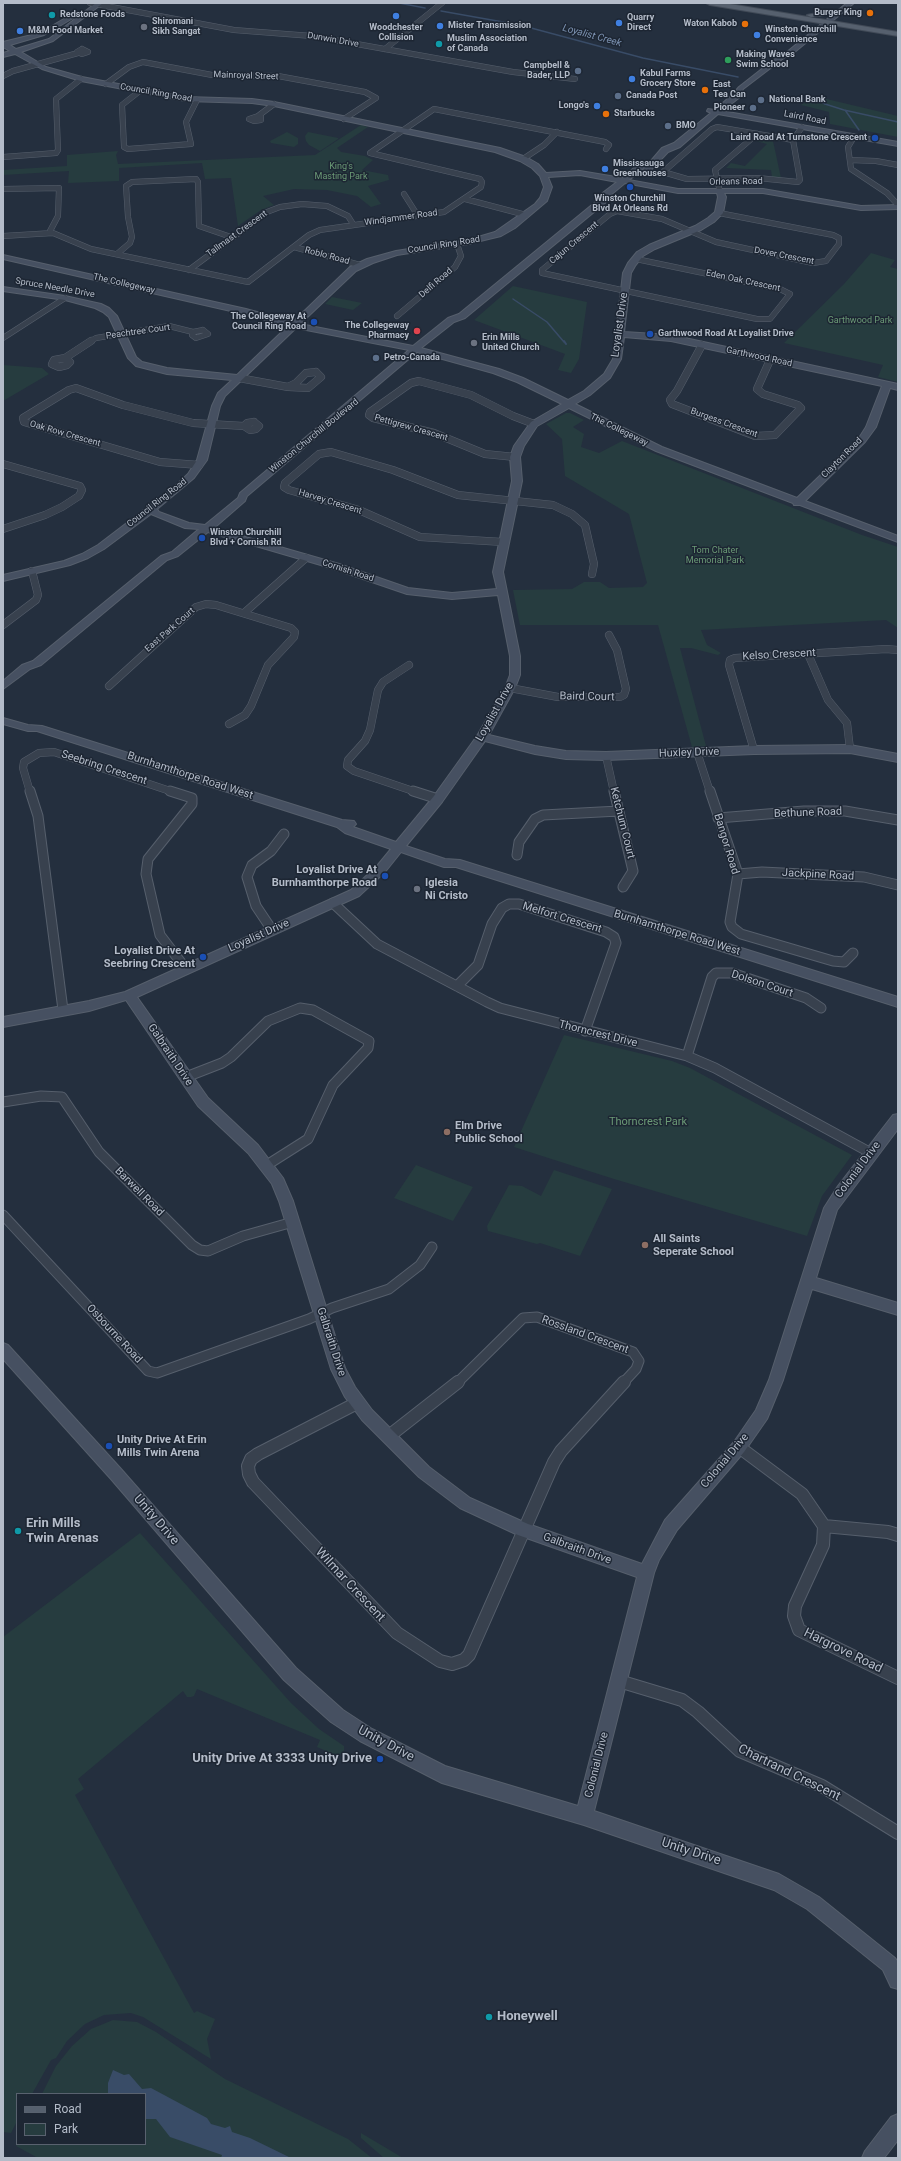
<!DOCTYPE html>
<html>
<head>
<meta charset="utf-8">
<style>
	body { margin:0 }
	#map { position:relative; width:901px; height:2161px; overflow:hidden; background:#242f3e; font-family:Roboto,sans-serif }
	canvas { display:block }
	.frame { position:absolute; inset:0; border:4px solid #b4bcc9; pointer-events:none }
	.legend { position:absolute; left:16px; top:2093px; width:130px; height:52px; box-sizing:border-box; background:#1d2633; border:1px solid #59626f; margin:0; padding:5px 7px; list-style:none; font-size:12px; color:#b4bcc9 }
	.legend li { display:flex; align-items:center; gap:8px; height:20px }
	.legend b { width:20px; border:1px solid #59626f }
</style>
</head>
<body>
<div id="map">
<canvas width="901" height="2161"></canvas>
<div class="frame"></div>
<ul class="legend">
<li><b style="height:5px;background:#56606e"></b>Road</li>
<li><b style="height:11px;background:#263c3f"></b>Park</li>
</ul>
</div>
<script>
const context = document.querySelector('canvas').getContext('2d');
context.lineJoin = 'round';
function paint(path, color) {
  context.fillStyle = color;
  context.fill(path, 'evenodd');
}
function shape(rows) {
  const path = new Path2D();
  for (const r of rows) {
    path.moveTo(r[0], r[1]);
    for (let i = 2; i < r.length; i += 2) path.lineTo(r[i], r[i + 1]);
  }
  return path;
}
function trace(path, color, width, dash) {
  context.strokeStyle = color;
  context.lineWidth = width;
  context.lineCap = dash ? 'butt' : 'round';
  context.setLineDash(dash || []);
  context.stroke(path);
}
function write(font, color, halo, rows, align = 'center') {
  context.font = font + ' Roboto,sans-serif';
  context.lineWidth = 3;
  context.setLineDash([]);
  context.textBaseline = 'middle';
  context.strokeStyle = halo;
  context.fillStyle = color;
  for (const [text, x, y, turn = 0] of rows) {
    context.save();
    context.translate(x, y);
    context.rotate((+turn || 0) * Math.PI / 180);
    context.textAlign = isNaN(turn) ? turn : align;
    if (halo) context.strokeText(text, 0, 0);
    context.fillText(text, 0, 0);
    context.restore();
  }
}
paint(shape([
	[814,96,898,116,898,137,830,124,829,112,801,105],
	[361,125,368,127,337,148,341,152,365,156,373,160,362,170,388,175,389,180,368,186,381,204,371,207,357,196,327,190,294,189,263,196,274,205,261,210,238,226,231,178,205,179,202,163,119,168,119,181,68,183,69,171,3,175,3,170,67,166,67,155,118,151,116,155,118,164,315,155],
	[287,132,298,138,298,144,294,147,271,143,270,141],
	[308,132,338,138,338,139,320,151,309,145,306,141,305,136],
	[761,137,786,140,773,141,781,178,772,177,771,170,726,168,731,163,745,166,767,144,756,141],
	[871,253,895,260,890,267,898,269,898,382,878,377,883,365,784,343,844,284],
	[513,286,587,302,579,359,571,373,558,370,565,354,474,320],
	[332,297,362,303,353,310,325,304],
	[3,365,42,368,49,374,3,401],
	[566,413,570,413,584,420,573,427,584,434,581,447,599,453,622,441,862,535,898,547,898,628,886,620,701,630,707,645,721,653,718,655,691,648,680,648,706,746,692,747,658,625,520,625,513,590,572,589,584,582,600,582,609,588,643,587,647,583,629,514,565,476,562,439,546,424],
	[564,1035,672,1061,690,1068,852,1155,822,1196,807,1236,614,1179,514,1147],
	[416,1165,473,1187,453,1221,394,1198],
	[554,1170,612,1189,580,1256,540,1243,537,1244,488,1231,487,1226,509,1185,522,1186,541,1196],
	[140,1533,291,1703,319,1729,344,1746,344,1750,343,1753,335,1755,317,1747,320,1740,197,1689,194,1696,191,1697,187,1697,183,1691,78,1779,84,1789,75,1795,194,2013,197,2011,215,2019,207,2039,211,2059,143,2017,131,2013,104,2015,85,2024,67,2041,56,2058,51,2060,32,2094,17,2094,17,2121,11,2133,3,2132,3,1637],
	[113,2020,137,2022,156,2032,225,2079,348,2139,372,2158,38,2158,16,2146,18,2144,145,2144,145,2094,42,2094,56,2066,72,2046,91,2029],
	[361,2133,403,2158,384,2158,361,2138]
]), '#263c3f');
paint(shape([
	[113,2070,124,2075,129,2074,142,2089,151,2088,207,2118,211,2124,225,2128,230,2126,232,2132,250,2138,289,2157,221,2158,222,2155,170,2137,156,2119,145,2119,145,2094,108,2094,108,2083]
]), '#394c67');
trace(shape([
	[399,3,425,8],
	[441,11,520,25,643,58,738,77],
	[813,97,825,104,844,110,898,122],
	[845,110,859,130],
	[513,299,547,322,564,342]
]), '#394c67', 1.5);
trace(shape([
	[564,341,566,344]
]), '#394c67', 2);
const streetFar3 = shape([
	[90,3,234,30,312,36,513,72,575,79],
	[82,49,88,52,82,54,77,52,82,49],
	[385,49,442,3],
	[3,76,13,71,78,53],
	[106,84,129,67,143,62,212,75,278,76,365,92,376,98,344,119],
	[141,90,122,105,124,147,128,149,191,144,186,122,197,100],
	[258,116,261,117,261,120,254,121,249,119,258,116],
	[258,116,274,104],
	[717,127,793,140,800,180,798,182,758,178,687,179,663,172,712,129,717,127],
	[854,137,848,147,851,169,887,193,898,205],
	[793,140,802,127],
	[3,157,56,153,58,150,56,99,81,79],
	[523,159,544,145,557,132],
	[850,160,876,161,898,165],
	[3,189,59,188,58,216,49,233],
	[720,192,715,170,757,134],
	[404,194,418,216],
	[465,199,526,215],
	[3,236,53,233,91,249,248,282,309,235,320,230,444,212,481,187,482,182,480,179,370,153,434,109,605,142,609,145,606,149],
	[294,247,360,265],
	[117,254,130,243,132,237,128,217,126,186,132,182,196,179,198,182,199,226,231,237],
	[636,259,780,289,790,294,770,319,757,319,542,273,542,270,610,214,617,211,662,219,716,242,813,263,826,261,839,244,839,238,833,235,719,213],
	[189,270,267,212,280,207,302,204,327,206,348,216,353,224],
	[397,316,455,267,461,256,457,244],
	[203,330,208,334,196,338,192,335,193,332,203,330],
	[3,338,65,298],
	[89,342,96,338,169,326,193,332]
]);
const streetFar2 = shape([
	[702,345,677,391,670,400,672,404,755,436,775,435,801,408,798,405,763,394,757,389,770,360],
	[65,358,70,362,67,365,59,367,52,364,54,360,65,358],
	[65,358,91,341],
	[316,372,321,377,308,388,288,387,296,383,306,373,316,372],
	[239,378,288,387],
	[254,422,259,426,256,429,250,430,244,426,247,423,254,422],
	[515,457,485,454,434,433,373,418,369,415,370,412,411,383,419,381,471,395,513,416,534,424],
	[3,464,80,486,82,490,79,496,62,507,45,515,3,529],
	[199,465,160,462,24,422,23,418,69,390,76,388,123,405,193,423,244,426],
	[503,542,420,537,359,510,289,490,284,487,285,483,319,454,331,452,393,470,458,495,553,505,572,514,585,525,594,564,592,574],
	[244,613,306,558],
	[3,625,36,600,38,595,32,571],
	[808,654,828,700,847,723,850,749],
	[409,665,383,682,378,690,370,730,365,741,348,760,347,766,354,771,416,792],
	[109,686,196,607,206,604,216,605,291,628,295,632,294,637,268,665,251,706,245,715,229,724],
	[510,688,558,697,620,697,624,695,626,689,617,650,609,635],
	[754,750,729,665,730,660,735,658,886,649,898,650],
	[697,752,710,792],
	[606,756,614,792],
	[30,792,23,768,24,762,39,753,54,752,173,792]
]);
const streetFar1 = shape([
	[30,791,38,816,63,1010],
	[170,791,192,798,192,804,148,859,146,874,160,935,186,969],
	[413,791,438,799],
	[614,791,633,871,623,887],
	[710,791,738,874,730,922,732,927,741,934,833,961,844,962,853,953],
	[718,818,804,811,845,811,898,820],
	[517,855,519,842,535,819,543,815,619,811],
	[738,874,762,872,864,877,898,885],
	[333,903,377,944,487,1002,500,1008,687,1056,715,1068,871,1153],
	[272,930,256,906,247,877,252,865,271,851,284,834],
	[457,986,478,965,492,924,502,908,509,904,519,904,606,932,614,937,616,943,585,1031],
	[687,1056,712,977,716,973,732,973,806,998,821,1008],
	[186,1077,222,1063,231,1057,268,1021,300,1008,313,1010,369,1041,368,1048,333,1085,308,1139,267,1165],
	[3,1102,41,1096,62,1097,99,1152,192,1245,200,1250,208,1251,243,1236,293,1222],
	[3,1215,148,1371,157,1373,309,1319,332,1308,389,1289,420,1265,432,1247],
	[457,1383,523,1318,537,1317,633,1352,639,1361,636,1369,623,1383]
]);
const street = shape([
	[357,1403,258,1454,251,1459,248,1466,249,1474,253,1482,397,1633,440,1661,452,1664,464,1660,469,1655,554,1462,561,1451,624,1382],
	[389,1436,458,1382],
	[739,1447,802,1494,824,1526,823,1545,795,1606,794,1616,799,1630,898,1678],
	[824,1526,888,1532,898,1535],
	[619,1681,682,1700,698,1712,740,1751,822,1786,898,1833]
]);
const secondary = shape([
	[96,3,103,3,53,41,21,52,46,67,82,77,186,97,252,99,274,102,500,148,526,157,538,164,546,173,580,171,622,178,640,163,650,162,662,148,674,143,711,113,707,111,708,109,715,110,733,94,739,87,781,54,787,52,847,3,854,3,791,55,785,57,743,89,740,97,722,111,898,142,898,146,718,114,680,147,668,152,650,171,644,171,644,168,629,180,678,189,763,189,861,206,898,205,898,209,861,210,763,193,724,193,726,197,723,213,714,222,701,230,655,249,643,256,635,266,631,273,624,332,671,335,898,384,898,390,890,388,876,427,865,442,805,501,898,536,898,542,800,505,794,505,793,503,656,451,569,408,537,426,524,446,520,457,522,481,503,572,520,656,520,675,515,688,489,735,535,746,566,751,606,752,754,746,850,745,898,754,898,762,850,753,754,754,606,760,566,759,535,754,485,741,442,802,406,846,445,859,460,860,898,997,898,1007,456,867,444,867,401,852,385,872,359,896,137,997,208,1098,258,1145,283,1178,293,1201,345,1368,355,1387,372,1410,429,1467,470,1498,528,1524,642,1564,665,1520,734,1442,756,1410,769,1380,824,1208,838,1186,893,1115,898,1114,898,1129,837,1210,816,1278,898,1303,898,1315,812,1289,783,1380,767,1419,744,1452,677,1530,659,1560,654,1573,594,1811,779,1874,819,1897,895,1958,898,1962,898,1989,891,1987,883,1970,807,1909,774,1890,584,1825,442,1783,360,1741,331,1722,284,1680,111,1479,3,1359,3,1343,8,1345,121,1469,296,1668,343,1710,372,1729,445,1766,578,1806,637,1577,518,1535,460,1508,419,1477,362,1420,345,1397,331,1369,279,1201,272,1184,248,1153,198,1106,126,1000,89,1011,3,1027,3,1017,89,1001,125,992,351,890,377,866,391,849,345,833,337,827,37,731,28,731,3,724,3,718,28,725,42,726,342,820,354,821,356,824,353,827,396,842,434,796,477,736,505,688,510,675,510,656,498,595,452,599,407,594,331,568,208,532,178,556,167,560,41,665,30,669,3,689,3,681,22,665,33,661,161,556,172,552,199,529,185,528,151,514,104,549,88,558,70,565,3,581,3,575,64,561,82,554,98,545,174,487,188,474,197,460,212,406,218,393,232,380,167,374,136,366,128,358,109,317,103,312,95,308,65,300,3,291,3,287,65,296,101,304,109,308,117,316,136,357,142,362,167,368,237,375,288,326,244,314,3,259,3,255,246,309,293,322,350,267,367,259,396,251,468,240,495,232,535,204,540,198,544,187,540,176,532,168,520,161,495,152,274,106,252,103,186,101,81,81,42,69,15,54,3,57,3,53,10,51,3,47,3,42,40,33,69,16,73,16,73,18,44,35,10,45,16,49,49,39,96,3],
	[580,175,617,182,600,195,598,200,459,314,448,318,413,346,300,324,356,271,373,263,397,255,468,244,501,236,515,228,547,201,552,187,548,177,580,175],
	[625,183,678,193,717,193,718,197,715,212,708,218,695,226,649,245,637,252,628,263,623,273,613,359,604,374,584,391,568,400,523,378,499,369,421,348,454,322,465,318,605,203,607,198,625,183],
	[296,328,409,350,240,493,238,498,205,525,189,523,159,512,157,509,194,478,207,460,220,406,225,396,296,328],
	[624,337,671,341,882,386,866,427,859,438,797,498,662,447,575,404,590,395,610,378,621,359,624,337],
	[417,352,493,373,517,382,562,404,531,422,514,446,510,457,512,481,493,572,497,589,452,593,408,588,339,564,214,528,245,501,247,496,417,352],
	[898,2114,898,2140,884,2158,862,2158,865,2151,891,2117,898,2114]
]);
const primary = shape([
	[706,3,724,3,898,32,898,36,710,5,706,3],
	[832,10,836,12,835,14,811,17,807,15,832,10]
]);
trace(streetFar3, '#565f6c', 6);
trace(streetFar2, '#565f6c', 8);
trace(streetFar1, '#565f6c', 11);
trace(street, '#565f6c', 14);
trace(secondary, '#565f6c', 2);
trace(primary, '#414a57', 2);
trace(streetFar3, '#38414e', 5);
trace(streetFar2, '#38414e', 7);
trace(streetFar1, '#38414e', 9);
trace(street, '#38414e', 12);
paint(secondary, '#465061');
paint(primary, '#56606e');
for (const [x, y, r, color] of [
	[870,13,4,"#e8710a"],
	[52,15,4,"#0f9aa8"],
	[396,16,4,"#3f7fe0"],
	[619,23,4,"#3f7fe0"],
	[745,24,4,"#e8710a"],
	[440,26,4,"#3f7fe0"],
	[144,27,4,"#6b7280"],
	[20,31,4,"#3f7fe0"],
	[757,35,4,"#3f7fe0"],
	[439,44,4,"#0f9aa8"],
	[728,60,4,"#2e9e5b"],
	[578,71,4,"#5c6f8a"],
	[632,79,4,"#3f7fe0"],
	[705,90,4,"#e8710a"],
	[618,96,4,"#5c6f8a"],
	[761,100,4,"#5c6f8a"],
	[597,106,4,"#3f7fe0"],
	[753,108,4,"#5c6f8a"],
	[606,114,4,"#e8710a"],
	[668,126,4,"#5c6f8a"],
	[875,138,4,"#1a4fb4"],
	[605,169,4,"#3f7fe0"],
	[630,187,4,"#1a4fb4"],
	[314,322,4,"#1a4fb4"],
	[417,331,4,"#e0444e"],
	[650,334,4,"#1a4fb4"],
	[474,343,4,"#6b7280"],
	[376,358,4,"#5c6f8a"],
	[202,538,4,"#1a4fb4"],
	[385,876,4,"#1a4fb4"],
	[417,889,4,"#6b7280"],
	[203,957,4,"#1a4fb4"],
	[447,1132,4,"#8d6e63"],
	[645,1245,4,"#8d6e63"],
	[109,1446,4,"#1a4fb4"],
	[18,1531,4,"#0f9aa8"],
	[380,1759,4,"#1a4fb4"],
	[489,2017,4,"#0f9aa8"]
]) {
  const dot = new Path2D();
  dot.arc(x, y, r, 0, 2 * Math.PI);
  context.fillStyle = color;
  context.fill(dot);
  trace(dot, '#1d2633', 1.5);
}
write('bold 9px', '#b4bcc9', '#1d2633', [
	["Burger King",862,13,"right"],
	["Redstone Foods",60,15],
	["Quarry",627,18],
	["Direct",627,28],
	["Shiromani",152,22],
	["Sikh Sangat",152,32],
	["Waton Kabob",737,24,"right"],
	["Mister Transmission",448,26],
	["Woodchester",396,28,"center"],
	["Collision",396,38,"center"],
	["Winston Churchill",765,30],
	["Convenience",765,40],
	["M&M Food Market",28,31],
	["Muslim Association",447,39],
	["of Canada",447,49],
	["Making Waves",736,55],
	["Swim School",736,65],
	["Campbell &",570,66,"right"],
	["Bader, LLP",570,76,"right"],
	["Kabul Farms",640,74],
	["Grocery Store",640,84],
	["East",713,85],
	["Tea Can",713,95],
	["Canada Post",626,96],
	["National Bank",769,100],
	["Longo's",589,106,"right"],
	["Pioneer",745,108,"right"],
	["Starbucks",614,114],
	["BMO",676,126],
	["Laird Road At Turnstone Crescent",867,138,"right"],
	["Mississauga",613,164],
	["Greenhouses",613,174],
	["Winston Churchill",630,199,"center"],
	["Blvd At Orleans Rd",630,209,"center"],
	["The Collegeway At",306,317,"right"],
	["Council Ring Road",306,327,"right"],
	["The Collegeway",409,326,"right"],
	["Pharmacy",409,336,"right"],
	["Garthwood Road At Loyalist Drive",658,334],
	["Erin Mills",482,338],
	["United Church",482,348],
	["Petro-Canada",384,358],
	["Winston Churchill",210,533],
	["Blvd + Cornish Rd",210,543]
], 'left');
write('9px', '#b4bcc9', '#1d2633', [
	["Dunwin Drive",333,40,10],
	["Mainroyal Street",246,76,2],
	["Council Ring Road",156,93,10],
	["Laird Road",805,118,11],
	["Orleans Road",736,182,-1],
	["Windjammer Road",401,218,-8],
	["Tallmast Crescent",237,234,-36],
	["Cajun Crescent",574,243,-40],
	["Council Ring Road",444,245,-9],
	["Roblo Road",327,256,15],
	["Dover Crescent",784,256,11],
	["Eden Oak Crescent",743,281,12],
	["Delfi Road",436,283,-41],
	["The Collegeway",124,284,13],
	["Spruce Needle Drive",55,288,10],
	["Peachtree Court",138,332,-8],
	["Garthwood Road",759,357,12],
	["Burgess Crescent",724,423,20],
	["Pettigrew Crescent",411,428,16],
	["The Collegeway",619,430,26],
	["Oak Row Crescent",65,434,16],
	["Winston Churchill Boulevard",314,436,-39],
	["Clayton Road",842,458,-45],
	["Harvey Crescent",330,502,17],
	["Council Ring Road",157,503,-38],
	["Cornish Road",348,571,18],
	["East Park Court",170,630,-41]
]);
write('9px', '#6b9a76', '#1d2633', [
	["King's",341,167],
	["Masting Park",341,177],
	["Garthwood Park",860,321],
	["Tom Chater",715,551],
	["Memorial Park",715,561]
]);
write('italic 10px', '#7c92b1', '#1d2633', [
	["Loyalist Creek",592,36,15]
]);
write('11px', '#b4bcc9', '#1d2633', [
	["Loyalist Drive",620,325,-82],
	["Kelso Crescent",779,655,-3],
	["Baird Court",587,697,1],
	["Loyalist Drive",495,712,-61],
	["Huxley Drive",689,753,-2],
	["Seebring Crescent",104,768,18],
	["Burnhamthorpe Road West",190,776,18],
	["Bethune Road",808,813,-2],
	["Ketchum Court",622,823,76],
	["Bangor Road",726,844,73],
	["Jackpine Road",818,875,3],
	["Melfort Crescent",562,918,17],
	["Burnhamthorpe Road West",677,933,17],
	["Loyalist Drive",259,936,-24],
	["Dolson Court",762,984,18],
	["Thorncrest Drive",598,1034,14],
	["Galbraith Drive",170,1055,56],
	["Colonial Drive",858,1170,-53],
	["Barwell Road",139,1192,45],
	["Osbourne Road",114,1334,47],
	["Rossland Crescent",585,1335,20],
	["Galbraith Drive",331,1342,72],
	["Colonial Drive",725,1461,-50],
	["Galbraith Drive",577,1549,20],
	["Colonial Drive",597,1765,-76]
]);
write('bold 11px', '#b4bcc9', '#1d2633', [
	["Loyalist Drive At",377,870,"right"],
	["Burnhamthorpe Road",377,883,"right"],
	["Iglesia",425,883],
	["Ni Cristo",425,896],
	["Loyalist Drive At",195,951,"right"],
	["Seebring Crescent",195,964,"right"],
	["Elm Drive",455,1126],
	["Public School",455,1139],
	["All Saints",653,1239],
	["Seperate School",653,1252],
	["Unity Drive At Erin",117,1440],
	["Mills Twin Arena",117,1453]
], 'left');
write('11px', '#6b9a76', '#1d2633', [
	["Thorncrest Park",648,1122]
]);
write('13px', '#b4bcc9', '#1d2633', [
	["Unity Drive",156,1520,49],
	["Wilmar Crescent",350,1585,47],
	["Hargrove Road",843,1651,26],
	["Unity Drive",386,1744,28],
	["Chartrand Crescent",789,1773,26],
	["Unity Drive",691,1852,18]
]);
write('bold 13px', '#b4bcc9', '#1d2633', [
	["Erin Mills",26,1524],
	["Twin Arenas",26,1539],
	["Unity Drive At 3333 Unity Drive",372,1759,"right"],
	["Honeywell",497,2017]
], 'left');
</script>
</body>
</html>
